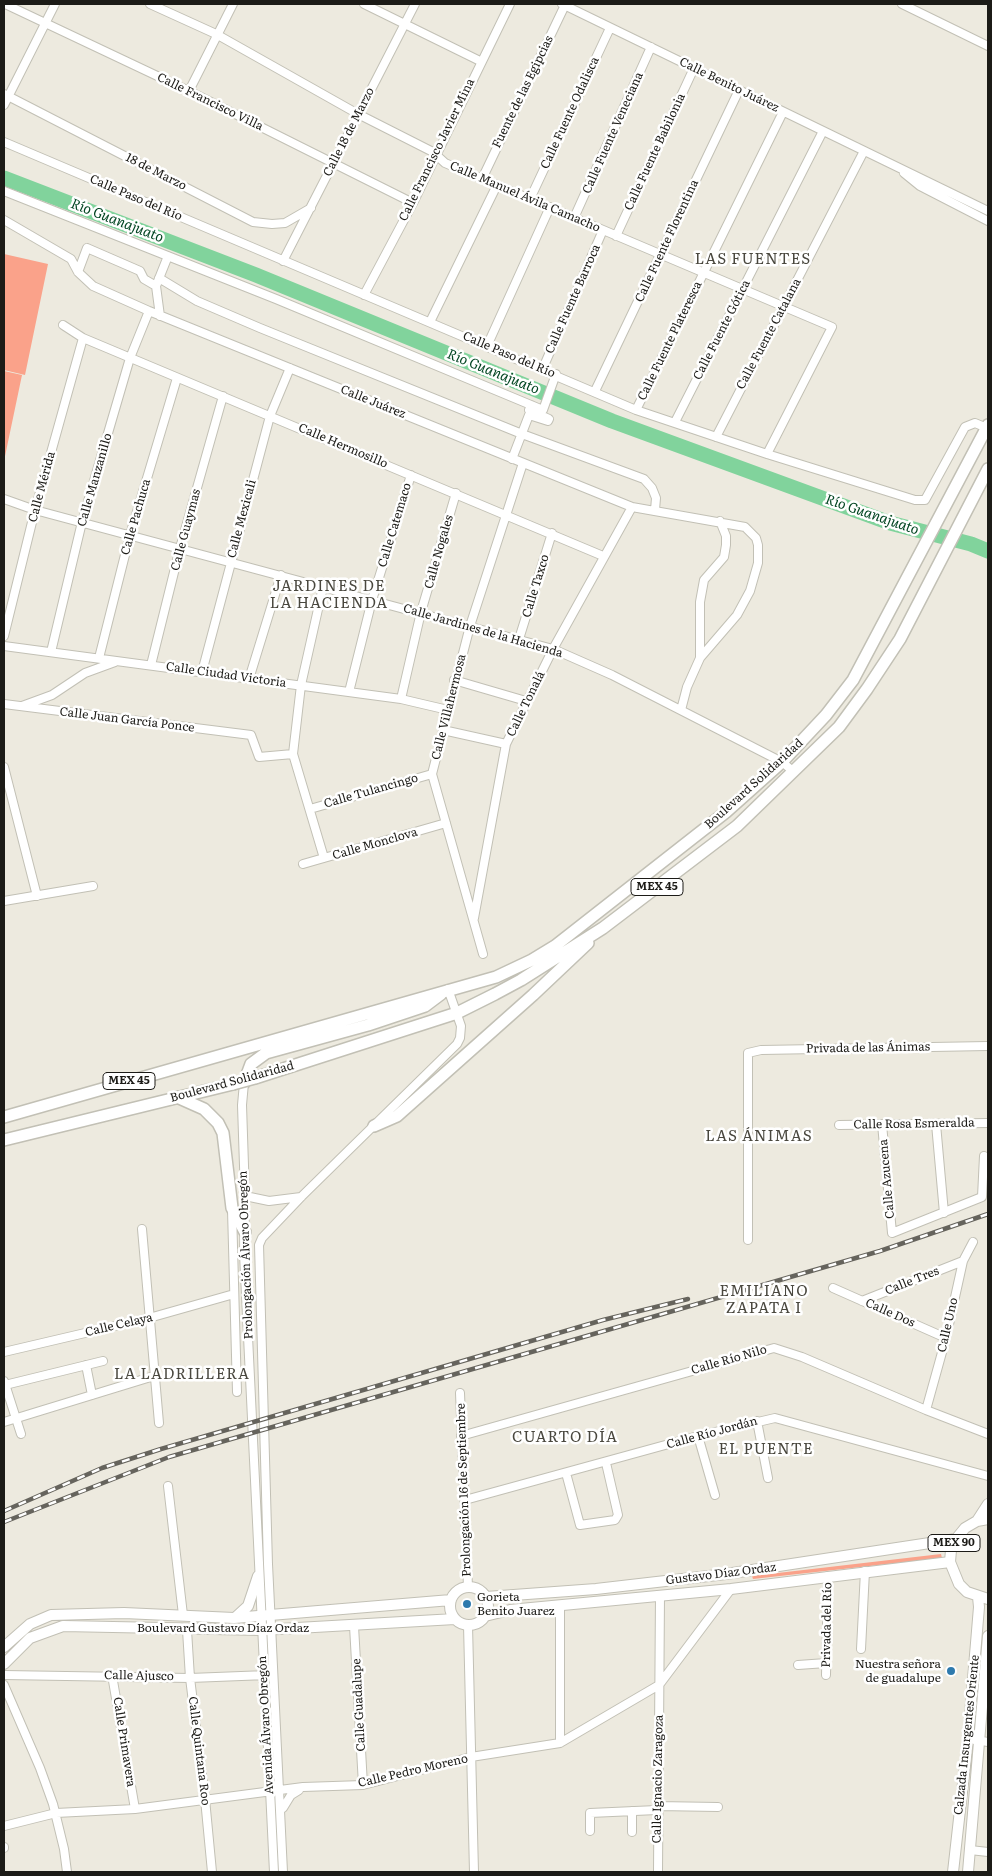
<!DOCTYPE html>
<html>
<head>
<meta charset="utf-8">
<style>
	body { margin:0 }
	#map { position:relative; width:992px; height:1876px; overflow:hidden; background:#edeadf; font-family:Literata,serif }
	canvas { display:block }
	.frame { position:absolute; inset:0; border:5px solid #1c1b17; pointer-events:none }
</style>
</head>
<body>
<div id="map">
<canvas width="992" height="1876"></canvas>
<div class="frame"></div>
</div>
<script>
const context = document.querySelector('canvas').getContext('2d');
context.lineJoin = 'round';
function paint(path, color) {
  context.fillStyle = color;
  context.fill(path, 'evenodd');
}
function shape(rows) {
  const path = new Path2D();
  for (const r of rows) {
    if (r.length === 3) {
      path.moveTo(r[0] + r[2], r[1]);
      path.arc(r[0], r[1], r[2], 0, 2 * Math.PI);
      continue;
    }
    path.moveTo(r[0], r[1]);
    for (let i = 2; i < r.length; i += 2) path.lineTo(r[i], r[i + 1]);
  }
  return path;
}
function trace(path, color, width, dash) {
  context.strokeStyle = color;
  context.lineWidth = width;
  context.lineCap = dash ? 'butt' : 'round';
  context.setLineDash(dash || []);
  context.stroke(path);
}
function write(font, color, halo, rows, align = 'center') {
  context.font = font + ' Literata,serif';
  context.lineWidth = 5;
  context.setLineDash([]);
  context.textBaseline = 'middle';
  context.strokeStyle = halo;
  context.fillStyle = color;
  for (const [text, x, y, turn = 0] of rows) {
    context.save();
    context.translate(x, y);
    context.rotate((+turn || 0) * Math.PI / 180);
    context.textAlign = isNaN(turn) ? turn : align;
    if (halo) context.strokeText(text, 0, 0);
    context.fillText(text, 0, 0);
    context.restore();
  }
}
paint(shape([
	[4,254,48,264,25,375,4,370],
	[4,371,22,375,4,461],
	[941,1554,942,1558,753,1579,752,1576]
]), '#faa28a');
trace(shape([
	[4,178,256,275,612,421,890,523,971,544,988,551]
]), '#81d39c', 15);
const minor = shape([
	[5,4,189,91,413,203],
	[150,4,216,34,358,114,433,152,445,163,832,327,767,454],
	[364,4,480,61],
	[562,4,988,211],
	[902,4,988,46],
	[189,91,233,4],
	[4,94,253,222,272,224,285,223,311,208],
	[4,105,55,4],
	[4,142,636,410,767,454,915,500,925,500,965,427,975,423,987,428],
	[904,173,920,186,988,221],
	[482,179,565,5],
	[4,191,276,299,543,410,556,374],
	[530,199,610,28],
	[574,218,651,47],
	[4,220,71,259,78,272,93,286,149,311,632,507,745,527,756,538,758,545,758,563,750,591,737,615,700,658,687,687,681,710],
	[616,236,694,68],
	[283,261,415,4],
	[78,272,87,248,140,271,144,279,156,286],
	[159,278,197,301,260,328,522,434,644,479,652,488,656,498,655,510],
	[364,295,413,203,510,4],
	[160,316,156,286,168,256],
	[430,322,497,185],
	[63,325,83,338,603,556],
	[487,346,550,207],
	[543,368,603,230],
	[595,391,739,90],
	[636,410,783,112],
	[675,422,823,131],
	[716,437,864,151],
	[512,459,529,415,548,421,549,419,529,410,531,405],
	[4,499,35,510,553,649,612,675,782,762,794,772],
	[323,587,301,685,293,754,324,858],
	[4,636,35,510,83,338],
	[519,639,552,533],
	[4,646,401,699,448,710],
	[51,652,82,522,130,358,149,311],
	[99,658,130,535,177,378],
	[700,658,700,602,704,580,724,557,726,545,726,536,720,521],
	[151,665,180,548,223,396],
	[202,672,270,416,290,368],
	[249,679,281,575],
	[454,680,526,701],
	[349,692,372,600,411,475],
	[401,699,421,612,456,493],
	[4,704,251,735,259,757,293,754],
	[22,706,52,695,85,673,115,662],
	[443,730,506,744],
	[4,767,37,896],
	[310,809,432,774],
	[303,864,446,823],
	[4,901,93,886],
	[474,918,506,744,553,649,632,507],
	[483,954,432,774,470,626,523,463],
	[244,1083,242,1105,245,1196,244,1254,274,1872],
	[882,1124,892,1233,982,1197,984,1156],
	[936,1124,944,1213],
	[839,1125,988,1123],
	[245,1196,269,1201,301,1197],
	[232,1210,237,1392],
	[142,1229,159,1423],
	[748,1240,748,1053,761,1050,988,1046],
	[833,1288,946,1338],
	[862,1301,963,1261],
	[4,1352,149,1318,234,1294],
	[86,1365,92,1395],
	[4,1381,21,1434],
	[5,1385,103,1361],
	[460,1393,468,1587],
	[926,1410,946,1338,963,1261,973,1242],
	[757,1421,768,1478],
	[4,1422,154,1376],
	[461,1436,774,1348,802,1357,926,1410,988,1434],
	[698,1436,715,1495],
	[566,1473,580,1525,615,1520,618,1515,606,1463],
	[168,1486,183,1615],
	[465,1500,698,1436,775,1418,988,1476],
	[468,1625,474,1872],
	[354,1626,363,1785],
	[187,1630,190,1678,205,1799,212,1872],
	[861,1649,865,1571],
	[798,1665,826,1663],
	[4,1675,190,1678,267,1675],
	[112,1675,135,1809],
	[826,1675,828,1576],
	[4,1685,40,1768,53,1804,64,1849,67,1872],
	[975,1740,988,1742],
	[560,1743,560,1605],
	[657,1806,718,1807],
	[283,1808,291,1795,299,1790],
	[4,1826,56,1813,135,1809,303,1787,363,1785,471,1757,560,1743,659,1685,731,1589],
	[590,1831,590,1813,657,1810],
	[632,1832,632,1811],
	[4,1847,4,1848],
	[970,1850,988,1852],
	[283,1872,268,1564,259,1245,262,1238,301,1197,457,1044,460,1038,461,1026,448,989],
	[658,1872,660,1595]
]);
const major = shape([
	[988,1519,977,1521,965,1528,956,1539,951,1550,950,1562,959,1584,967,1592,988,1599],
	[977,1521,988,1504],
	[469,1606,19],
	[486,1597,596,1589,726,1574,956,1539],
	[485,1616,510,1610,731,1589,950,1562],
	[236,1617,248,1606,258,1576],
	[4,1647,30,1624,51,1615,124,1613,234,1618,451,1600],
	[4,1664,30,1638,63,1626,262,1630,455,1619],
	[953,1872,968,1739,979,1607,978,1597],
	[968,1872,988,1636]
]);
const highway = shape([
	[255,1078,457,1013,495,994,521,980,603,928,737,826,839,727,867,689,900,639,988,469],
	[244,1083,251,1064,266,1053,368,1025,425,1006,441,994],
	[177,1097,204,1109,218,1123,223,1133,232,1208,245,1232],
	[4,1117,496,977,532,960,555,946,726,812,782,762,826,715,853,680,988,425],
	[374,1126,397,1116,533,995,588,943],
	[4,1140,233,1084]
]);
trace(minor, '#c2c0b5', 10);
trace(major, '#c2c0b5', 12);
trace(highway, '#c2c0b5', 14);
trace(minor, '#fff', 8);
trace(major, '#fff', 10);
trace(highway, '#fff', 11);
const rail = shape([
	[4,1511,102,1468,161,1449,603,1320,688,1299],
	[4,1522,169,1457,880,1251,988,1214]
]);
trace(rail, '#66645d', 4.5);
trace(rail, '#fff', 2.5, [8]);
const highwayBridge = shape([
	[233,1084,255,1078]
]);
trace(highwayBridge, '#c2c0b5', 14, []);
trace(highwayBridge, '#fff', 11);
for (const [x, y, r, color] of [
	[467,1604,5,"#2e7aad"],
	[951,1671,5,"#2e7aad"]
]) {
  const dot = new Path2D();
  dot.arc(x, y, r, 0, 2 * Math.PI);
  context.fillStyle = color;
  context.fill(dot);
  trace(dot, '#fff', 2);
}
for (const [x, y, w] of [
	[657,887,52],
	[129,1081,52],
	[954,1543,52]
]) {
  const box = new Path2D();
  box.roundRect(x - w / 2, y - 8.5, w, 17, 4);
  context.fillStyle = '#fff';
  context.fill(box);
  trace(box, '#1c1b17', 1);
}
write('bold 11px', '#1c1b17', null, [
	["MEX 45",657,887],
	["MEX 45",129,1081],
	["MEX 90",954,1543]
]);
write('12px', '#1c1b17', '#fff', [
	["Calle Benito Juárez",729,85,26],
	["Fuente de las Egipcias",523,92,-64],
	["Calle Francisco Villa",210,102,26],
	["Calle Fuente Odalisca",570,113,-65],
	["Calle 18 de Marzo",349,132,-63],
	["Calle Fuente Veneciana",613,133,-66],
	["Calle Francisco Javier Mina",437,150,-64],
	["Calle Fuente Babilonia",655,152,-65],
	["18 de Marzo",156,172,27],
	["Calle Manuel Ávila Camacho",525,197,23],
	["Calle Paso del Río",136,198,23],
	["Calle Fuente Florentina",667,241,-65],
	["Calle Fuente Barroca",573,299,-66],
	["Calle Fuente Gótica",722,330,-63],
	["Calle Fuente Catalana",769,334,-62],
	["Calle Fuente Plateresca",670,341,-64],
	["Calle Paso del Río",509,355,23],
	["Calle Juárez",373,402,22],
	["Calle Hermosillo",343,446,23],
	["Calle Manzanillo",95,480,-74],
	["Calle Mérida",42,487,-75],
	["Calle Pachuca",136,517,-74],
	["Calle Mexicali",242,519,-75],
	["Calle Catemaco",395,525,-73],
	["Calle Guaymas",186,530,-75],
	["Calle Nogales",439,552,-74],
	["Calle Taxco",536,586,-73],
	["Calle Jardines de la Hacienda",483,631,16],
	["Calle Ciudad Victoria",226,675,8],
	["Calle Tonalá",526,704,-64],
	["Calle Villahermosa",449,707,-76],
	["Calle Juan García Ponce",127,720,7],
	["Boulevard Solidaridad",754,784,-42],
	["Calle Tulancingo",371,791,-16],
	["Calle Monclova",375,844,-16],
	["Privada de las Ánimas",868,1048,-1],
	["Boulevard Solidaridad",232,1082,-15],
	["Calle Rosa Esmeralda",914,1124,-1],
	["Calle Azucena",887,1179,-95],
	["Prolongación Álvaro Obregón",246,1255,-92],
	["Calle Tres",912,1281,-22],
	["Calle Dos",890,1313,24],
	["Calle Celaya",119,1325,-13],
	["Calle Uno",948,1325,-77],
	["Calle Río Nilo",729,1360,-16],
	["Calle Río Jordán",712,1433,-15],
	["Prolongación 16 de Septiembre",464,1490,-92],
	["Gustavo Díaz Ordaz",721,1574,-7],
	["Privada del Río",827,1625,-89],
	["Boulevard Gustavo Díaz Ordaz",223,1628],
	["Calle Ajusco",139,1676,1],
	["Calle Guadalupe",359,1705,-93],
	["Avenida Álvaro Obregón",266,1725,-93],
	["Calzada Insurgentes Oriente",967,1735,-84],
	["Calle Primavera",124,1742,81],
	["Calle Quintana Roo",199,1751,83],
	["Calle Pedro Moreno",413,1771,-13],
	["Calle Ignacio Zaragoza",658,1779,-89]
]);
write('12px', '#1c1b17', '#fff', [
	["Gorieta",477,1597],
	["Benito Juarez",477,1611],
	["Nuestra señora",941,1664,"right"],
	["de guadalupe",941,1678,"right"]
], 'left');
write('italic 14px', '#024522', '#fff', [
	["Río Guanajuato",117,221,21],
	["Río Guanajuato",493,372,22],
	["Río Guanajuato",872,515,19]
]);
context.letterSpacing = '1px';
write('15px', '#49473e', '#fff', [
	["LAS FUENTES",753,260],
	["JARDINES DE",329,587],
	["LA HACIENDA",329,604],
	["LAS ÁNIMAS",759,1137],
	["EMILIANO",764,1292],
	["ZAPATA I",764,1309],
	["LA LADRILLERA",182,1375],
	["CUARTO DÍA",565,1438],
	["EL PUENTE",766,1450]
]);
context.letterSpacing = '0px';
</script>
</body>
</html>
